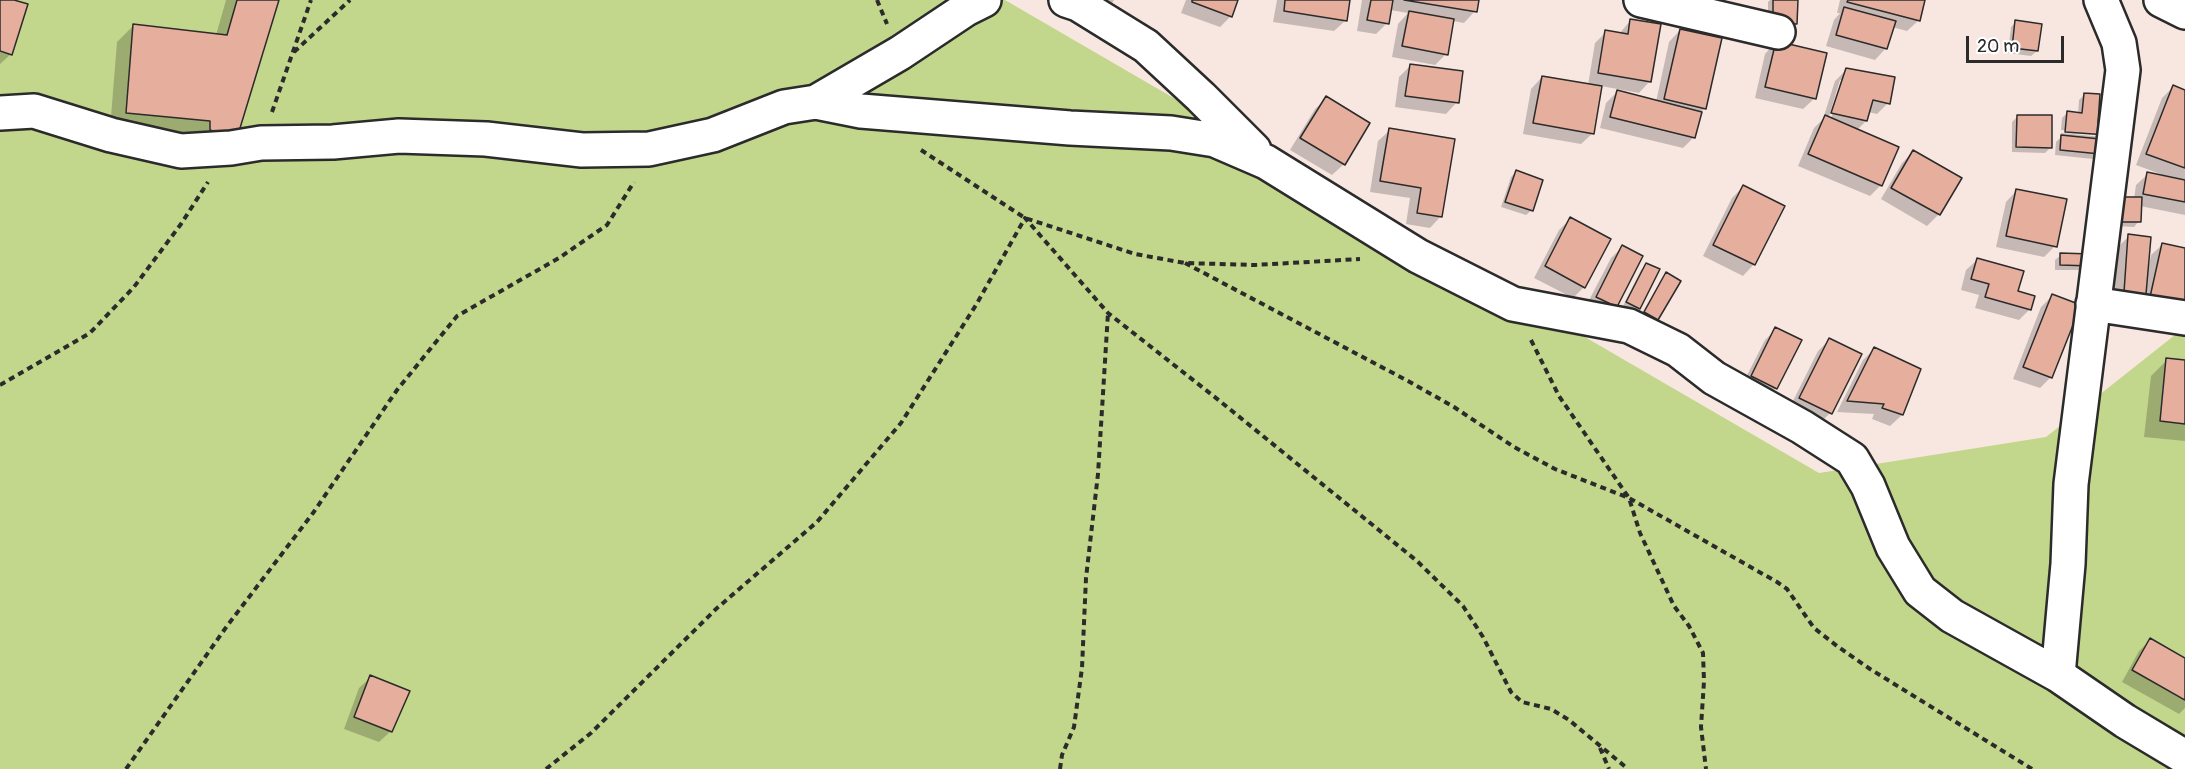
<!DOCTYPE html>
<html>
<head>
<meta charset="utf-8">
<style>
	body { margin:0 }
	#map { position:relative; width:2185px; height:769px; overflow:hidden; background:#f8e7e1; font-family:Pangolin,sans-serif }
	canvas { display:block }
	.scale { position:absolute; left:1966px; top:36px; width:98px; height:27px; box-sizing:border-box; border:3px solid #2b2b2b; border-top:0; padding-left:8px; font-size:18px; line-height:21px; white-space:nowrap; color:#2b2b2b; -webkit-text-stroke:4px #fff; paint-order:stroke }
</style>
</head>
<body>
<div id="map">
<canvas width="2185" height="769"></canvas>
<div class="scale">20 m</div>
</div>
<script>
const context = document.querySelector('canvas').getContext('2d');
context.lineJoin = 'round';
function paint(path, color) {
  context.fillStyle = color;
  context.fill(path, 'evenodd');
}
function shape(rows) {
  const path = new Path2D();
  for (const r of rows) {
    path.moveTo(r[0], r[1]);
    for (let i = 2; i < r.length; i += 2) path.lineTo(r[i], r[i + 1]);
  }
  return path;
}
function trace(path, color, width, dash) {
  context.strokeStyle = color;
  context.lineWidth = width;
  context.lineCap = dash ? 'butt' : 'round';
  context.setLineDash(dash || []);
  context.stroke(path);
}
paint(shape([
	[0,0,1005,0,1819,473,2046,437,2185,327,2185,769,0,769]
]), '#c3d78c');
paint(shape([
	[0,0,9,0,11,54,0,64],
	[226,0,278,0,236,137,194,137,110,129,117,42,133,26,216,35],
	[1066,0,1114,0,1108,10],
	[1186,0,1237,0,1231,16,1220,27,1181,13],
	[1277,0,1349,0,1346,20,1334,31,1273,22],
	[1362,0,1477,0,1475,11,1464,23,1453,21,1446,54,1435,65,1392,57,1398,24,1408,13,1390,10,1387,23,1376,34,1357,31],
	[1770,0,1796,0,1796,24,1790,29,1768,29,1768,2],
	[1840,0,1924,0,1919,20,1907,31,1892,27,1886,48,1875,60,1826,46,1834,20,1840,13,1837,13],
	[1631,20,1650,81,1639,93,1601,86,1593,133,1581,144,1523,134,1531,89,1542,77,1588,85,1595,43,1606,32,1619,34],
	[2016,22,2037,51,2031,56,2008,53,2011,27],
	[1680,30,1705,108,1700,113,1694,137,1683,148,1600,128,1606,103,1617,92,1656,102,1669,42],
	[1776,42,1815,98,1803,109,1755,98,1765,54],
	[1410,66,1457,102,1446,114,1395,107,1399,77],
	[1846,70,1888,103,1877,114,1868,112,1866,121,1857,130,1881,185,1870,196,1798,166,1814,128,1823,119,1835,81],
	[1840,80,1844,80,1830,121,1828,120],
	[2173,87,2185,92,2185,215,2140,206,2139,221,2134,227,2116,226,2117,204,2134,199,2136,185,2148,174,2163,177,2163,175,2136,165,2162,98],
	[2084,95,2096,125,2107,124,2099,154,2093,159,2055,155,2056,142,2060,138,2061,133,2103,137,2103,134,2061,130,2062,118,2067,113,2078,114,2079,100],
	[1327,98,1344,164,1332,175,1290,150,1315,109],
	[2018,116,2050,148,2045,153,2012,152,2012,122],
	[1390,130,1441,216,1430,228,1406,224,1410,198,1370,192,1378,141],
	[1913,152,1960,178,1939,214,1927,226,1881,199,1902,163],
	[1516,172,1532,210,1526,215,1501,207,1511,177],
	[1743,187,1754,264,1743,276,1703,256,1732,198],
	[2017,190,2055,246,2044,257,1996,247,2006,202],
	[1570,219,1584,287,1573,298,1534,278,1559,230],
	[2129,236,2147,265,2149,265,2151,255,2163,244,2185,249,2185,320,2113,303,2118,247],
	[1622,247,1616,306,1605,317,1585,308,1611,258],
	[2061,255,2089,265,2084,270,2055,270,2055,260],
	[1978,259,2017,292,2030,309,2019,320,1975,308,1979,295,1961,290,1966,270],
	[1647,265,1638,308,1633,313,1622,308,1641,270],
	[1666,274,1679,281,1657,319,1652,325,1639,318,1661,280],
	[2052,296,2051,377,2040,388,2013,379,2041,307],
	[1776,329,1776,388,1765,399,1741,387,1765,340],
	[1829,340,1830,413,1819,424,1789,409,1818,351],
	[1874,349,1920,370,1902,415,1890,426,1872,419,1874,414,1837,412,1863,360],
	[2167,360,2185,362,2185,441,2144,437,2151,376],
	[2150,640,2185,659,2185,708,2179,714,2122,682,2139,651],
	[371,677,391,731,379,742,344,729,359,688]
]), '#0003');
const building = shape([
	[0,0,14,0,28,4,12,55,0,51,0,0],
	[237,0,279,0,237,138,210,130,210,121,126,113,133,24,227,35,237,0],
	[1192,0,1238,0,1232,17,1192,2,1192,0],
	[1285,0,1350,0,1347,21,1284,11,1285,0],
	[1371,0,1393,0,1389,24,1367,20,1371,0],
	[1404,0,1479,0,1477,12,1404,0],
	[1773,0,1798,0,1797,24,1773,24,1773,0],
	[1848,0,1925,0,1920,21,1847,2,1848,0],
	[1844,7,1896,21,1887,49,1836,35,1844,7],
	[1409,11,1454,19,1448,55,1402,46,1409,11],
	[1630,19,1661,24,1651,82,1598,73,1605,30,1628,34,1630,19],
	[2015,20,2042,24,2038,51,2012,48,2015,20],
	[1680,29,1722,38,1706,109,1664,99,1680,29],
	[1776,41,1827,53,1816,99,1765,87,1776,41],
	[1410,64,1463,71,1459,103,1405,96,1410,64],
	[1846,68,1895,77,1890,104,1873,100,1867,121,1831,113,1846,68],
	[1542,76,1602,86,1594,134,1533,123,1542,76],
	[2173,85,2185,90,2185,168,2146,154,2173,85],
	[1617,90,1702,112,1695,138,1610,117,1617,90],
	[2084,93,2100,94,2098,123,2109,123,2107,135,2065,132,2067,111,2082,113,2084,93],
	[1326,96,1370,123,1345,165,1300,138,1326,96],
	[1825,115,1899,147,1882,186,1808,154,1825,115],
	[2017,115,2052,115,2052,148,2016,147,2017,115],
	[1389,128,1455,139,1442,217,1417,213,1421,188,1380,181,1389,128],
	[2061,135,2100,139,2100,154,2060,150,2061,135],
	[1913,150,1962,178,1940,215,1891,188,1913,150],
	[1516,170,1543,180,1533,211,1505,202,1516,170],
	[2147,172,2185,180,2185,202,2143,194,2147,172],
	[1743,185,1785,206,1755,265,1713,245,1743,185],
	[2016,189,2067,199,2057,247,2006,236,2016,189],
	[2122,197,2142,197,2141,222,2121,222,2122,197],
	[1570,217,1611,239,1585,288,1545,266,1570,217],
	[2128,234,2151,237,2146,294,2124,292,2128,234],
	[2162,243,2185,248,2185,314,2148,306,2162,243],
	[1622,245,1643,256,1617,307,1596,297,1622,245],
	[2060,253,2091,254,2091,266,2060,265,2060,253],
	[1977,258,2024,271,2018,291,2035,296,2031,310,1985,297,1989,284,1971,279,1977,258],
	[1646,263,1660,269,1640,309,1626,302,1646,263],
	[1666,272,1681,281,1658,320,1644,312,1666,272],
	[2052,294,2081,305,2052,378,2023,367,2052,294],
	[1775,327,1802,340,1777,389,1751,376,1775,327],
	[1829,338,1862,354,1832,414,1799,398,1829,338],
	[1874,347,1921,369,1903,415,1882,408,1884,404,1847,401,1874,347],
	[2166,358,2185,360,2185,424,2160,421,2166,358],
	[2150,638,2185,658,2185,700,2132,670,2150,638],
	[370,675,410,691,392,732,354,717,370,675]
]);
paint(building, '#e6ae9c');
trace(building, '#2b2b2b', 1.5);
const street = shape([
	[1066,0,1078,4,1146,46,1201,97,1254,150],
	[1641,0,1778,32],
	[2161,0,2185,12],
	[816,102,900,53,966,9,984,0],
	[0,113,34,111,111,135,181,151,231,148,261,143,333,142,399,136,486,139,582,150,649,149,713,135,784,107,816,102,861,111,1070,128,1171,133,1215,140,1266,162,1418,256,1513,304,1629,326,1678,350,1714,378,1802,427,1852,459,1868,486,1893,547,1920,591,1952,616,2058,675,2125,721,2185,757],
	[2093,304,2185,318],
	[2058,675,2068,564,2071,484,2123,70,2119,43,2101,0]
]);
trace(street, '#2b2b2b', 38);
trace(shape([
	[877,0,887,24],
	[294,52,350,0],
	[272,112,311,0],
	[921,150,1025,218,1135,254,1185,263,1255,265,1360,259],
	[1185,263,1408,381,1454,407,1514,447,1555,469,1629,498,1777,582,1787,589,1814,628,1837,646,1870,669,2032,769],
	[1531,340,1559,396,1629,498,1640,533,1674,606,1689,626,1703,653,1704,681,1701,727,1706,769],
	[0,385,90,333,134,287,181,224,208,182],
	[1600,748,1609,769],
	[126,769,227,626,313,513,397,390,457,316,559,258,607,225,634,182],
	[546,769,591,733,716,609,817,522,901,423,976,305,1025,218,1108,313,1221,402,1417,561,1463,606,1483,637,1511,692,1522,702,1551,709,1569,720,1628,769],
	[1060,769,1062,755,1074,727,1082,668,1086,578,1098,474,1108,313]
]), '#2b2b2b', 4, [6, 4.5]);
trace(street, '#fff', 33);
</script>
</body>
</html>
